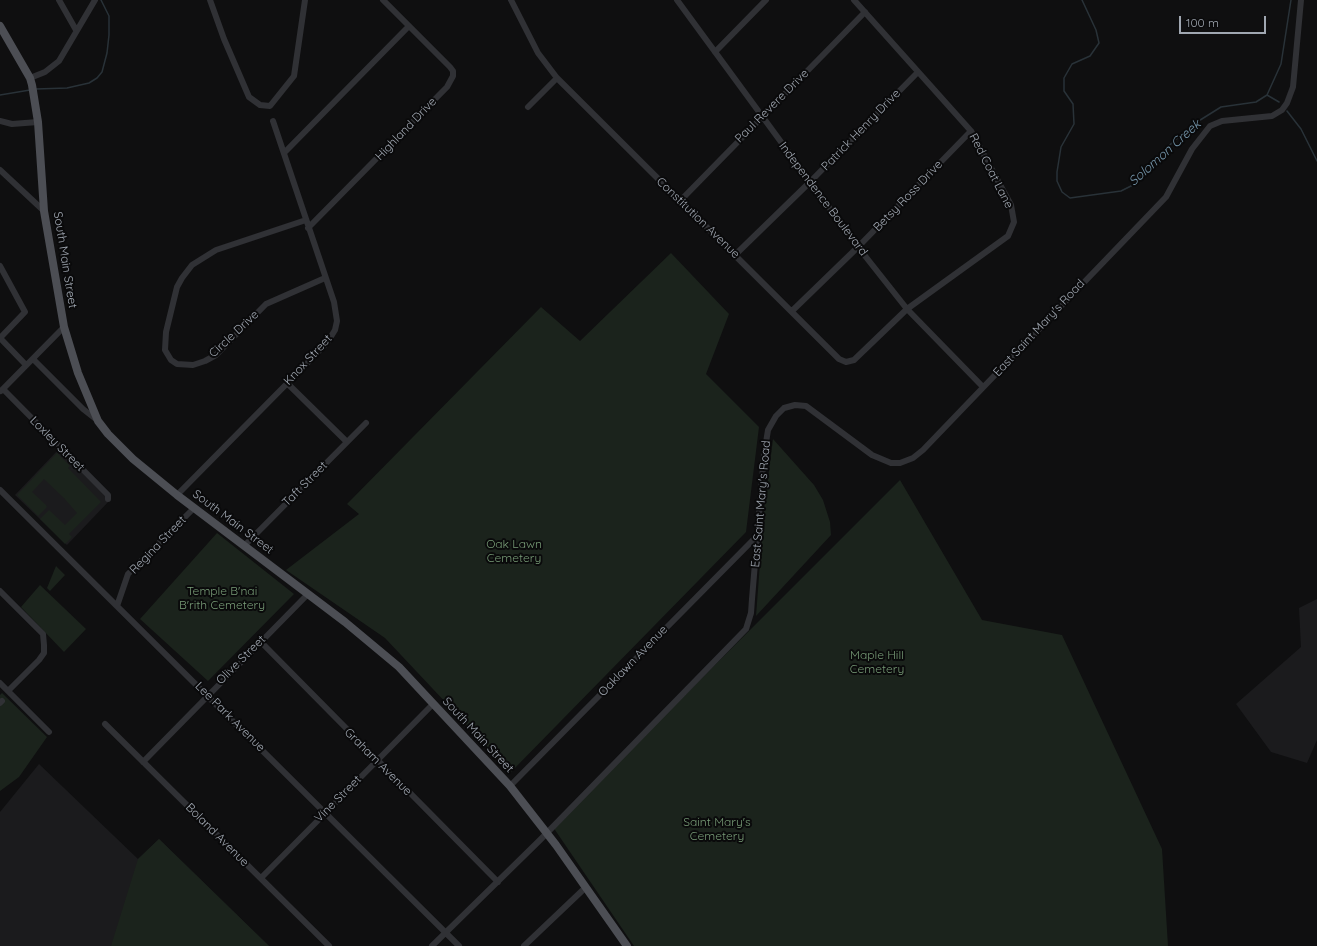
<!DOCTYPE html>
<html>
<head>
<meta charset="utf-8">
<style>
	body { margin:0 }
	#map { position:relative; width:1317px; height:946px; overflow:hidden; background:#0f0f10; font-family:Quicksand,sans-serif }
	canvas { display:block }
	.scale { position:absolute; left:1179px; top:16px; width:87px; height:18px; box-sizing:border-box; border:2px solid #a0a7b1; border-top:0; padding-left:5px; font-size:12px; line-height:14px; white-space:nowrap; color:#a0a7b1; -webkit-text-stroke:3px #0a0a0b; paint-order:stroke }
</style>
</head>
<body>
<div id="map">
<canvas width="1317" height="946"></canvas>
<div class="scale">100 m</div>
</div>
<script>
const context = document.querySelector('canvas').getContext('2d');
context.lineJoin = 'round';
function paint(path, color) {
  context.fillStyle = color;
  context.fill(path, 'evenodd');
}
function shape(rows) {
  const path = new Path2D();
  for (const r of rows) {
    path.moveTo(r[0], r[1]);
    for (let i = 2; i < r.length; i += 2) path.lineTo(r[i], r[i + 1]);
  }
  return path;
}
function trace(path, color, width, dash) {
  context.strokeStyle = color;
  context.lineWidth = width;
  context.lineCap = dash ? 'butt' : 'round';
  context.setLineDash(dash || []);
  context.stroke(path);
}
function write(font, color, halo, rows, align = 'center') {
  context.font = font + ' Quicksand,sans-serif';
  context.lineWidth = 4;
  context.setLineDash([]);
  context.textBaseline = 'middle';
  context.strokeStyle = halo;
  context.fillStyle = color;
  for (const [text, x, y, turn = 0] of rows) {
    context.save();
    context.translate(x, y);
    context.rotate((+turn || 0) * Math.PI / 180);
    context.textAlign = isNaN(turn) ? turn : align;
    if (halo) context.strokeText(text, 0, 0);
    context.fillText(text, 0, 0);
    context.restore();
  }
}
paint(shape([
	[59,449,111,499,67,545,15,495],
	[1317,599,1317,740,1307,763,1271,752,1236,704,1301,647,1299,608],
	[39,764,138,859,159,839,269,946,0,946,0,812]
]), '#1b1b1d');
paint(shape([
	[671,253,729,314,706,374,759,427,746,532,511,772,385,638,286,570,359,514,347,504,541,307,580,341],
	[773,439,814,485,823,500,830,522,831,535,756,616,764,510],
	[57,453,70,466,68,468,101,502,69,534,72,537,65,544,40,519,49,510,65,525,77,513,64,498,44,479,32,492,46,505,47,507,38,516,17,495],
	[900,480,982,620,1062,635,1162,849,1168,946,634,946,553,827],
	[217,533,294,594,208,681,140,619],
	[56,566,65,575,50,591,47,588],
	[40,585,86,629,64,652,21,607],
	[2,693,47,737,19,777,0,791,0,695],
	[159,839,269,946,111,946,138,859]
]), '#1b231c');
trace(shape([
	[1082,0,1096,30,1099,43,1090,56,1072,64,1064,78,1064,91,1073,104,1074,124,1061,147,1057,172,1057,181,1062,192,1070,198,1121,191,1135,184,1148,166,1174,141,1197,122,1221,107,1256,102,1267,95,1281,64,1291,0],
	[36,89,67,88,89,83,97,78,102,72,107,53,109,35,109,16,101,0],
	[0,95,30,90],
	[1267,95,1279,102],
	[1287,111,1301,129,1317,161]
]), '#293238', 1.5);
trace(shape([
	[59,0,76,30],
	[210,0,224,39,249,97,260,105,270,106,294,76,305,0],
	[511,0,538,53,557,78,839,359,846,362,854,360,907,309,1008,236,1014,222,1011,205,971,131,854,0],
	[677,0,858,247,907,309,983,387],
	[715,52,766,0],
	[30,78,45,72,59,61,95,0],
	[528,107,557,78],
	[0,121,12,124,38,122],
	[284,153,409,26],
	[0,170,44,211],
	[680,201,865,12],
	[306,220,216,250,192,265,182,278,177,287,166,332,165,350,171,360,177,364,193,365,205,361,216,355,266,304,325,278],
	[308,228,447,87,453,76,453,71,450,67,383,0],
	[735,255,810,182,918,72],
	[0,266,25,312,0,338],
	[792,311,858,247,971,131],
	[0,338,26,365],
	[33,359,83,409,97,420],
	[287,383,347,442],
	[3,389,108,495,108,499],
	[1,391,64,327],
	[0,490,459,946],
	[177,495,327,343,335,330,337,321,334,302,273,121],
	[244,546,366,423],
	[0,591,43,634,44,645,44,653,39,660,8,691],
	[117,606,128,574,194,508],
	[260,641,498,882],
	[0,683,49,732],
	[0,703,2,701],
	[105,724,329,946],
	[143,762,308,594],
	[510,786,756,537],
	[261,878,433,704],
	[432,946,540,840,746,629,751,613,752,599,764,455,768,430,776,416,784,408,795,405,806,406,872,455,891,463,900,463,913,458,923,450,1166,197,1192,149,1210,126,1222,121,1272,116,1282,110,1287,103,1293,87,1301,0],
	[524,946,585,888]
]), '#303135', 6);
trace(shape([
	[0,26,30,78,32,85,38,122,44,211,64,327,78,373,98,421,108,434,133,459,177,495,345,622,399,667,510,786,556,845,627,946]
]), '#4c4e54', 8);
write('12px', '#a0a7b1', '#0a0a0b', [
	["Paul Revere Drive",772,106,-45],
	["Highland Drive",406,129,-46],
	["Patrick Henry Drive",861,130,-46],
	["Red Coat Lane",991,171,63],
	["Betsy Ross Drive",908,196,-46],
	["Independence Boulevard",823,199,53],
	["Constitution Avenue",698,218,44],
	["South Main Street",65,260,81],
	["East Saint Mary's Road",1039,328,-47],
	["Circle Drive",234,334,-43],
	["Knox Street",308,360,-47],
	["Loxley Street",57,444,45],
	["Taft Street",305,484,-45],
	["East Saint Mary's Road",761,504,-85],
	["South Main Street",233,522,37],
	["Regina Street",158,545,-46],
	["Olive Street",241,660,-45],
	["Oaklawn Avenue",633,661,-46],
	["Lee Park Avenue",230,717,45],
	["South Main Street",478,735,47],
	["Graham Avenue",378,762,45],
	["Vine Street",338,799,-45],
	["Boland Avenue",217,835,45]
]);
write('12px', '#789c77', '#0a0a0b', [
	["Oak Lawn",514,544],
	["Cemetery",514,558],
	["Temple B'nai",222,591],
	["B'rith Cemetery",222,605],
	["Maple Hill",877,655],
	["Cemetery",877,669],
	["Saint Mary's",717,822],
	["Cemetery",717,836]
]);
write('italic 13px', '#7798ad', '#0a0a0b', [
	["Solomon Creek",1165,153,-42]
]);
</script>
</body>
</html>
